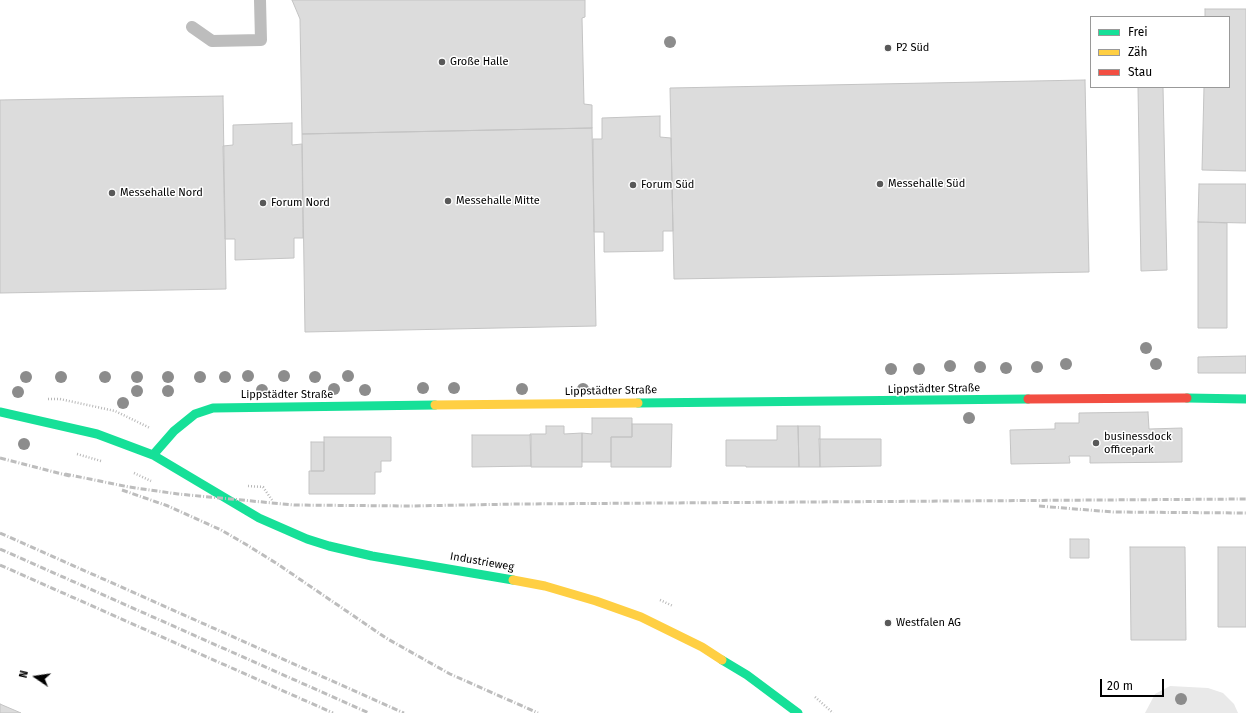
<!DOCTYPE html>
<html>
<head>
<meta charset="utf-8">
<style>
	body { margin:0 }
	#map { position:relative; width:1246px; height:713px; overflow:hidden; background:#fff; font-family:"Fira Sans",sans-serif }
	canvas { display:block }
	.legend { position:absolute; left:1090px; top:16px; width:140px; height:72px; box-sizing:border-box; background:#fff; border:1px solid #999; margin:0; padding:5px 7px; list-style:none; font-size:12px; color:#000 }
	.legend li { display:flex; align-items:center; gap:8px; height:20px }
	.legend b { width:20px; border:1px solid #999 }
	.north { position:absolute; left:16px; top:657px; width:40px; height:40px; -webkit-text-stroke:3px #fff; paint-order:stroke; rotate:283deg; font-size:11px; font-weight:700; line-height:16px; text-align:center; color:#000 }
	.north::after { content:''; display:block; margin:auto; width:14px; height:18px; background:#000; clip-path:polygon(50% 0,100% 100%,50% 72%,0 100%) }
	.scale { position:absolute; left:1100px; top:679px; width:64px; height:18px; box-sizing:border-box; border:2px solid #000; border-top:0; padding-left:5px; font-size:12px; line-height:14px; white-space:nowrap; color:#000; -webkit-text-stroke:3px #fff; paint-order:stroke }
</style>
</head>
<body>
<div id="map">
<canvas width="1246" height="713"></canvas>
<ul class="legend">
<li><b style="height:5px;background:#16e098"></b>Frei</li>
<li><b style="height:5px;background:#ffcf43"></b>Zäh</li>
<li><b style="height:5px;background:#f24e42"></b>Stau</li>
</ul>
<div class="north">N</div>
<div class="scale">20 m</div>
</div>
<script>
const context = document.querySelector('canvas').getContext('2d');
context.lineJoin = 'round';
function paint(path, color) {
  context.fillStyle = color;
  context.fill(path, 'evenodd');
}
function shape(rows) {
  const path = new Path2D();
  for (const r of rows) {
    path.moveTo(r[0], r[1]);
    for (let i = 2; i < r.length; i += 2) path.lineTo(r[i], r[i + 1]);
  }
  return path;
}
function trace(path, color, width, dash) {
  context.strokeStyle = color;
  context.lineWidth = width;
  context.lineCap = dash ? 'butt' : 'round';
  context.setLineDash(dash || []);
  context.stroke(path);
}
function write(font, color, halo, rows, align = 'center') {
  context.font = font + ' "Fira Sans",sans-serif';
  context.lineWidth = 3;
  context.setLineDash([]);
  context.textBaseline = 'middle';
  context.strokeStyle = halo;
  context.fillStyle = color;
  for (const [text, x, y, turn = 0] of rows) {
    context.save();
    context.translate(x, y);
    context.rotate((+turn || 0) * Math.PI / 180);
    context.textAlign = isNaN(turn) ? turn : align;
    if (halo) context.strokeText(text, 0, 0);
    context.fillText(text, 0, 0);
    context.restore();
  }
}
paint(shape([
	[1170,686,1208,688,1223,693,1234,704,1238,713,1145,713,1155,694]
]), '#e9e9e9');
const building = shape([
	[292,0,585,0,585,17,582,18,584,104,592,105,592,128,302,134,300,19,292,0],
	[1205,9,1246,9,1246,171,1202,170,1204,87,1229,87,1229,17,1205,17,1205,9],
	[1085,80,1089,272,674,279,670,88,1085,80],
	[1138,87,1163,87,1167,270,1141,271,1138,87],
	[223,96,226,289,0,293,0,100,223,96],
	[660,116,660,137,671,138,673,231,663,231,663,251,604,252,604,232,594,232,593,139,602,139,602,118,660,116],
	[292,123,292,145,302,144,303,238,294,238,294,258,235,260,235,239,225,239,223,146,233,145,233,125,292,123],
	[592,128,596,326,305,332,302,134,592,128],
	[1199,184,1246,184,1246,223,1198,222,1199,184],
	[1198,222,1227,223,1227,328,1198,328,1198,222],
	[1246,356,1246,373,1198,373,1198,357,1246,356],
	[1148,412,1149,429,1182,428,1182,462,1090,463,1090,456,1069,456,1070,463,1011,464,1010,430,1055,429,1055,423,1079,423,1079,413,1148,412],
	[592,418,632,418,632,437,611,437,611,462,582,462,582,433,592,434,592,418],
	[632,424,672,424,671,467,611,467,611,437,632,437,632,424],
	[546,426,564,426,564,434,582,433,582,467,531,467,530,434,546,434,546,426],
	[777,426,798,426,799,467,746,467,746,466,726,466,726,440,777,440,777,426],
	[798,426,820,426,820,467,799,467,798,426],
	[472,435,531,435,531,466,472,467,472,435],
	[324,437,391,437,391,461,381,461,381,472,375,472,375,494,309,494,309,471,324,471,324,437],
	[819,439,881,439,881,466,820,467,819,439],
	[311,442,324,442,324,471,311,471,311,442],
	[1070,539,1089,539,1089,558,1070,558,1070,539],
	[1130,547,1185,547,1186,640,1131,640,1130,547],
	[1218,547,1246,547,1246,627,1218,627,1218,547],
	[0,704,21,713,0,713,0,704]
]);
paint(building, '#dcdcdc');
trace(building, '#c4c4c4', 1);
trace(shape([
	[48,399,60,399,115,411,150,428],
	[77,454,101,461],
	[134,473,151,481],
	[248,486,263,487,272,500],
	[660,600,673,606],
	[815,697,833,713]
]), '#b8b8b8', 2.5, [1, 2]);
trace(shape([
	[192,27,212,41,261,40,260,0]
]), '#bdbdbd', 12);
trace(shape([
	[1187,398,1246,399],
	[638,403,1028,399],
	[0,412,97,434,153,455,259,518,307,539,329,546,372,556,513,580],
	[153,455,174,431,195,414,213,408,435,405],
	[722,660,747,675,798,713]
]), '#16e098', 9);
trace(shape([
	[435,405,638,403],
	[513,580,545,586,596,601,641,617,702,647,722,660]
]), '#ffcf43', 9);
trace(shape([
	[1028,399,1187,398]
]), '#f24e42', 9);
trace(shape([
	[0,458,70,476],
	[65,474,129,487,178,494,294,505,410,506,518,504,1246,499],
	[122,490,168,506,221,530,247,545,279,565,386,638,450,674,538,713],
	[1039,506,1113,512,1246,513],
	[0,533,404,713],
	[0,549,369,713],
	[0,565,333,713]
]), '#bdbdbd', 3, [6, 2, 1, 2]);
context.fillStyle = '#8c8c8c';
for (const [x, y] of [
	[670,42],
	[1146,348],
	[1066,364],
	[1156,364],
	[950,366],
	[980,367],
	[1037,367],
	[1006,368],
	[891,369],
	[919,369],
	[248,376],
	[284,376],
	[348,376],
	[26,377],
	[61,377],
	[105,377],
	[137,377],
	[168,377],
	[200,377],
	[225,377],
	[315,377],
	[423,388],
	[454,388],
	[334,389],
	[522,389],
	[583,389],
	[262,390],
	[365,390],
	[137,391],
	[168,391],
	[18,392],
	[123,403],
	[969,418],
	[24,444],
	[1181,699]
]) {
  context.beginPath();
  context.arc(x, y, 6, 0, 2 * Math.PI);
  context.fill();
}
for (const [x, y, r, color] of [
	[888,48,4,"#595959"],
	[442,62,4,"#595959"],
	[880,184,4,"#595959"],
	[633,185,4,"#595959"],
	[112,193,4,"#595959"],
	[448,201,4,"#595959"],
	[263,203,4,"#595959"],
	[1096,443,4,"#595959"],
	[888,623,4,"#595959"]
]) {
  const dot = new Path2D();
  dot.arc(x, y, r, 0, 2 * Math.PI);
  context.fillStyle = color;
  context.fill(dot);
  trace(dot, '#fff', 1.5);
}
write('11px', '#000', '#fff', [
	["P2 Süd",896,48],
	["Große Halle",450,62],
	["Messehalle Süd",888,184],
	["Forum Süd",641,185],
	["Messehalle Nord",120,193],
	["Messehalle Mitte",456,201],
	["Forum Nord",271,203],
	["businessdock",1104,437],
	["officepark",1104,450],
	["Westfalen AG",896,623]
], 'left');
write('11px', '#000', '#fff', [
	["Lippstädter Straße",934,389,-1],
	["Lippstädter Straße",611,391,-1],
	["Lippstädter Straße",287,395],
	["Industrieweg",482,562,10]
]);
</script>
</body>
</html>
